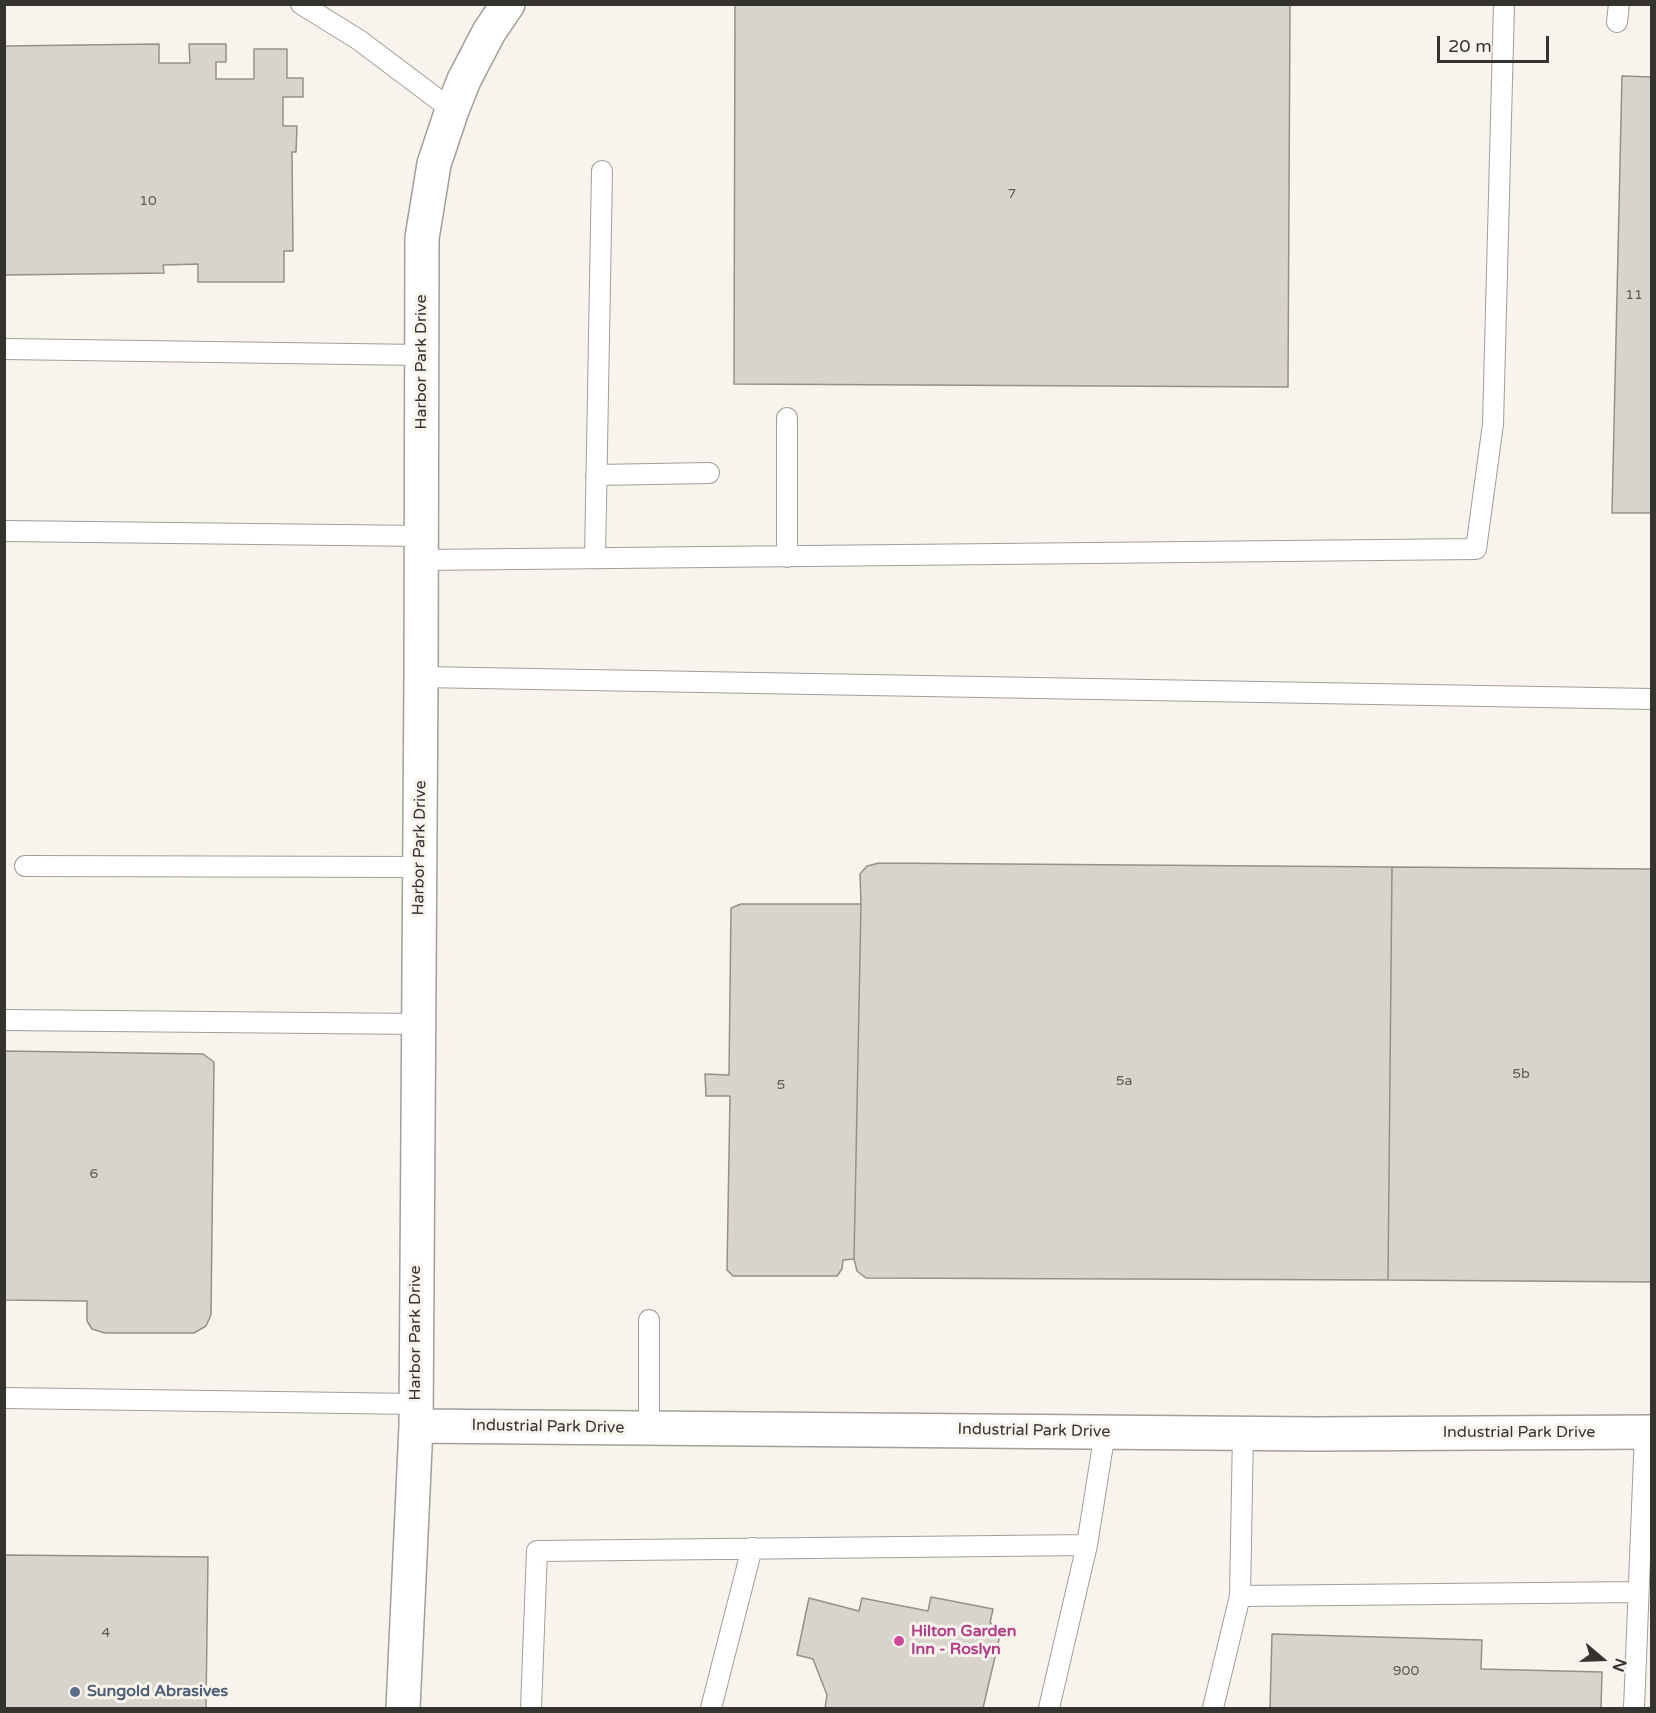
<!DOCTYPE html>
<html>
<head>
<meta charset="utf-8">
<style>
	body { margin:0 }
	#map { position:relative; width:1656px; height:1713px; overflow:hidden; background:#f8f4ed; font-family:"Varela Round",sans-serif }
	canvas { display:block }
	.frame { position:absolute; inset:0; border:6px solid #353330; pointer-events:none }
	.north { position:absolute; left:1572px; top:1629px; width:60px; height:60px; -webkit-text-stroke:4px #f8f4ed; paint-order:stroke; rotate:109deg; font-size:16px; font-weight:700; line-height:24px; text-align:center; color:#353330 }
	.north::after { content:''; display:block; margin:auto; width:21px; height:27px; background:#353330; clip-path:polygon(50% 0,100% 100%,50% 72%,0 100%) }
	.scale { position:absolute; left:1437px; top:36px; width:112px; height:27px; box-sizing:border-box; border:3px solid #353330; border-top:0; padding-left:8px; font-size:18px; line-height:21px; white-space:nowrap; color:#353330; -webkit-text-stroke:4px #f8f4ed; paint-order:stroke }
</style>
</head>
<body>
<div id="map">
<canvas width="1656" height="1713"></canvas>
<div class="frame"></div>
<div class="north">N</div>
<div class="scale">20 m</div>
</div>
<script>
const context = document.querySelector('canvas').getContext('2d');
context.lineJoin = 'round';
function paint(path, color) {
  context.fillStyle = color;
  context.fill(path, 'evenodd');
}
function shape(rows) {
  const path = new Path2D();
  for (const r of rows) {
    path.moveTo(r[0], r[1]);
    for (let i = 2; i < r.length; i += 2) path.lineTo(r[i], r[i + 1]);
  }
  return path;
}
function trace(path, color, width, dash) {
  context.strokeStyle = color;
  context.lineWidth = width;
  context.lineCap = dash ? 'butt' : 'round';
  context.setLineDash(dash || []);
  context.stroke(path);
}
function write(font, color, halo, rows, align = 'center') {
  context.font = font + ' "Varela Round",sans-serif';
  context.lineWidth = 6;
  context.setLineDash([]);
  context.textBaseline = 'middle';
  context.strokeStyle = halo;
  context.fillStyle = color;
  for (const [text, x, y, turn = 0] of rows) {
    context.save();
    context.translate(x, y);
    context.rotate((+turn || 0) * Math.PI / 180);
    context.textAlign = isNaN(turn) ? turn : align;
    if (halo) context.strokeText(text, 0, 0);
    context.fillText(text, 0, 0);
    context.restore();
  }
}
const building = shape([
	[735,4,1290,4,1288,387,734,384,735,4],
	[159,44,159,63,190,63,189,44,226,44,226,62,216,62,216,79,254,79,254,49,287,49,287,78,303,78,303,97,283,97,283,126,297,126,296,152,292,152,293,251,284,251,284,282,198,282,198,264,163,265,164,273,4,275,4,46,159,44],
	[1622,76,1652,77,1652,513,1612,513,1622,76],
	[879,863,1392,867,1388,1280,866,1278,857,1271,854,1259,861,904,860,874,867,866,879,863],
	[1392,867,1652,869,1652,1282,1388,1280,1392,867],
	[741,904,861,904,854,1259,843,1260,842,1269,837,1276,733,1276,727,1270,730,1096,706,1096,705,1074,729,1075,731,908,741,904],
	[4,1051,203,1054,214,1062,211,1315,206,1326,194,1333,105,1333,92,1329,87,1321,87,1301,4,1300,4,1051],
	[4,1555,208,1557,206,1708,4,1708,4,1555],
	[931,1597,993,1609,990,1623,1002,1627,983,1708,825,1708,827,1695,813,1659,797,1655,809,1598,859,1611,862,1598,928,1611,931,1597],
	[1272,1634,1482,1640,1481,1669,1602,1672,1601,1708,1270,1708,1272,1634]
]);
paint(building, '#d7d4cc');
trace(building, '#94908a', 1.5);
const lane = shape([
	[301,4,359,40,452,110],
	[1617,22,1619,4],
	[4,349,421,355],
	[787,418,787,557],
	[596,475,709,473],
	[6,531,422,536],
	[595,558,602,171],
	[422,560,1476,549,1493,424,1504,4],
	[421,677,1652,699],
	[25,866,420,867],
	[4,1020,418,1024],
	[4,1398,416,1404],
	[649,1428,649,1320],
	[1087,1545,1105,1432],
	[1240,1596,1638,1592],
	[531,1708,537,1551,1087,1545,1049,1708],
	[711,1708,752,1548],
	[1213,1708,1240,1596,1243,1433],
	[1634,1708,1645,1432]
]);
const street = shape([
	[416,1426,1316,1434,1652,1432],
	[403,1708,416,1426,421,677,422,238,434,164,452,110,464,80,489,32,508,4]
]);
trace(lane, '#a29e98', 22);
trace(street, '#a29e98', 36);
trace(lane, '#fff', 20);
trace(street, '#fff', 33);
for (const [x, y, r, color] of [
	[899,1641,6,"#d1479c"],
	[75,1692,6,"#5c6f8a"]
]) {
  const dot = new Path2D();
  dot.arc(x, y, r, 0, 2 * Math.PI);
  context.fillStyle = color;
  context.fill(dot);
  trace(dot, '#f8f4ed', 2);
}
write('14px', '#5e5b57', null, [
	["7",1012,194],
	["10",148,201],
	["11",1634,295],
	["5b",1521,1074],
	["5a",1124,1081],
	["5",781,1085],
	["6",94,1174],
	["4",106,1633],
	["900",1406,1671]
]);
write('16px', '#353330', '#f8f4ed', [
	["Harbor Park Drive",422,362,-90],
	["Harbor Park Drive",420,848,-89],
	["Harbor Park Drive",416,1333,-90],
	["Industrial Park Drive",548,1427,1],
	["Industrial Park Drive",1034,1431,1],
	["Industrial Park Drive",1519,1433]
]);
write('bold 16px', '#b23c85', '#f8f4ed', [
	["Hilton Garden",911,1632],
	["Inn - Roslyn",911,1650]
], 'left');
write('bold 16px', '#4e5e75', '#f8f4ed', [
	["Sungold Abrasives",87,1692]
], 'left');
</script>
</body>
</html>
